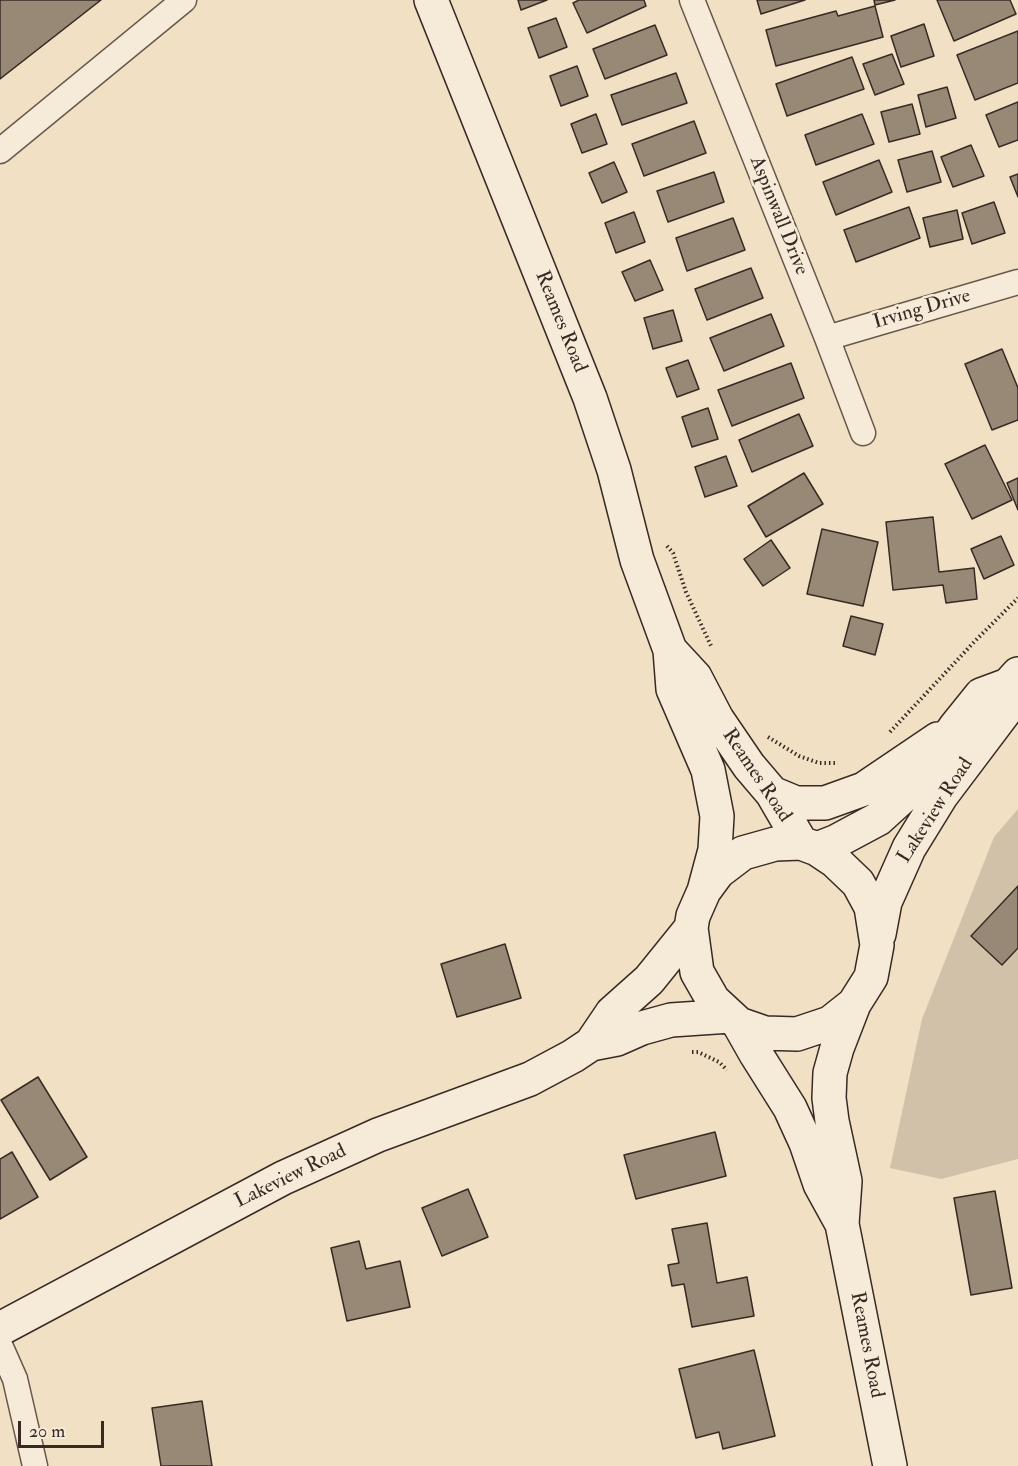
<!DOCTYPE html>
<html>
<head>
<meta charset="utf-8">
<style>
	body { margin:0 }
	#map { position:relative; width:1018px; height:1466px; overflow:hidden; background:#f1e0c3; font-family:"IM FELL Double Pica",serif }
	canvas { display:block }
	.scale { position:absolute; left:18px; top:1421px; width:86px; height:27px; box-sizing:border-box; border:3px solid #372a24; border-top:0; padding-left:8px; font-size:18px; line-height:21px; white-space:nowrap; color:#372a24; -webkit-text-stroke:4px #f6ebd8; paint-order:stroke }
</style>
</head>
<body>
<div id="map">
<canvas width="1018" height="1466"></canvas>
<div class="scale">20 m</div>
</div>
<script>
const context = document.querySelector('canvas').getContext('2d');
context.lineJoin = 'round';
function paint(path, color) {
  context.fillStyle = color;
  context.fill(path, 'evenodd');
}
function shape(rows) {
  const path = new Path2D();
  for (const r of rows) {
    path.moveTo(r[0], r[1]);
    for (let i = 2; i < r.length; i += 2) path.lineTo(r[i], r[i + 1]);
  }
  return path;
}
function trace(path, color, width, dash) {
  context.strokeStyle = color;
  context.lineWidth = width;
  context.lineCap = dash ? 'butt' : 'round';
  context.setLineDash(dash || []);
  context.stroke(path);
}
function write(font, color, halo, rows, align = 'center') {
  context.font = font + ' "IM FELL Double Pica",serif';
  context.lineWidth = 5;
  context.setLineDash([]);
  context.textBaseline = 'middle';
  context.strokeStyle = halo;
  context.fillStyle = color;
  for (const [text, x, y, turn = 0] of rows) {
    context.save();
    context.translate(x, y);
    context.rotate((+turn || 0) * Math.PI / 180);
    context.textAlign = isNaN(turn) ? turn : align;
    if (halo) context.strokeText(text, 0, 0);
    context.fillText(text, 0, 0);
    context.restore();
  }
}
paint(shape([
	[1018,809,1018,1159,941,1179,890,1168,922,1019,994,837]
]), '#d1c1a8');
const building = shape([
	[0,0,101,0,0,79,0,0],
	[518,0,547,0,521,10,518,0],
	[579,0,644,0,646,6,587,33,573,3,579,0],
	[757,0,805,0,761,14,757,0],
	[874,0,895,0,875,5,874,0],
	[937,0,1010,0,1016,14,954,41,937,0],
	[875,6,883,37,776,66,766,30,836,11,838,16,875,6],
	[556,18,567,47,539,58,528,28,556,18],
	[924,24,934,56,901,67,891,36,924,24],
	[655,25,667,55,605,79,593,49,655,25],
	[1018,31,1018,83,975,100,957,55,1018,31],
	[892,54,904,84,875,95,863,64,892,54],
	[852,57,864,89,787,116,776,84,852,57],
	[577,66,588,96,561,106,550,76,577,66],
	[676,73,687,103,622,125,611,95,676,73],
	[947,87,956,118,926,127,918,95,947,87],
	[1018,102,1018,140,999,147,986,115,1018,102],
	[912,104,920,134,889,142,881,112,912,104],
	[596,114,607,144,582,153,571,124,596,114],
	[862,114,874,144,816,165,805,135,862,114],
	[694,121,706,153,644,176,632,144,694,121],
	[971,145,984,176,953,187,941,157,971,145],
	[932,151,941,182,907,192,898,160,932,151],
	[879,160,892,192,836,215,823,182,879,160],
	[614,162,627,192,602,203,589,173,614,162],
	[714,172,724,202,668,222,657,191,714,172],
	[1018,174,1018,197,1010,177,1018,174],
	[994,202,1005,233,972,244,962,213,994,202],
	[909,207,920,238,856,262,844,230,909,207],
	[957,210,963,239,930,247,923,218,957,210],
	[634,212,645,242,616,253,605,223,634,212],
	[733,218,745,250,687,271,676,238,733,218],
	[650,260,663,290,635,301,622,272,650,260],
	[751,268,763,298,707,320,695,289,751,268],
	[673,310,682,341,653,349,644,318,673,310],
	[771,314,784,346,724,371,710,338,771,314],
	[1002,349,1018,388,1018,420,992,430,965,364,1002,349],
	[688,360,699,389,677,397,666,368,688,360],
	[791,363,804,398,732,426,718,390,791,363],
	[708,408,718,439,692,447,682,417,708,408],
	[799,414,813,446,752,472,739,440,799,414],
	[985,445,1012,500,972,519,945,464,985,445],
	[726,456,737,486,705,497,695,467,726,456],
	[804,473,823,504,766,537,748,506,804,473],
	[1018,478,1018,510,1007,483,1018,478],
	[933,517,939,572,974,568,977,599,946,603,943,585,893,590,886,522,933,517],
	[822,529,878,542,863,606,807,594,822,529],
	[1001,536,1014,565,984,579,971,549,1001,536],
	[771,540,790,568,763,586,744,559,771,540],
	[851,616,883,624,875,655,843,646,851,616],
	[1018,886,1018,948,1002,965,971,936,1018,886],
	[505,944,521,998,457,1017,441,964,505,944],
	[38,1077,87,1157,50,1180,1,1100,38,1077],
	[715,1132,726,1176,636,1199,624,1155,715,1132],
	[12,1152,38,1197,0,1219,0,1159,12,1152],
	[468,1189,488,1237,442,1256,422,1208,468,1189],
	[995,1191,1012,1288,971,1295,954,1198,995,1191],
	[707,1223,717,1283,747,1277,754,1316,692,1327,684,1284,672,1286,668,1265,679,1263,672,1229,707,1223],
	[359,1241,366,1269,400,1261,410,1307,347,1321,331,1248,359,1241],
	[754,1350,775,1436,723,1449,719,1432,696,1438,679,1369,754,1350],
	[202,1401,212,1466,161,1466,152,1408,202,1401]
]);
paint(building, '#988977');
trace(building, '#372a24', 1.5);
const street = shape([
	[692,0,827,338,863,433],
	[0,151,184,0],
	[827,338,1018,282],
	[0,1345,15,1379,35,1466]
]);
const secondary = shape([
	[431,0,590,398,614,470,637,560,670,650,673,689,708,770,717,816,715,850,704,891],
	[670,650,695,677,717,719,749,766,772,793,801,843],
	[772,793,796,803,825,803,864,789,938,739],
	[801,843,817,849,835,861,858,883,871,907,877,945,871,977,854,1004,830,1023,797,1034,765,1033,739,1024,713,1000,697,972,691,928,693,916,704,891,718,872,743,853,775,844,801,843],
	[817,849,835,842,878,819,912,788,956,726,981,695,1008,685,1018,674],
	[879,934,885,902,909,848,941,796,1005,711,1008,685],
	[854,1004,837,1048,830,1073,829,1098,832,1121,845,1181,842,1224,890,1466],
	[739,1024,756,1054,790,1108,806,1143,820,1184,842,1224],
	[591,1044,617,1039,642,1028,671,1020,730,1016],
	[0,1329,283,1178,378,1135,530,1079,573,1056,591,1044,612,1013,649,980,691,928]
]);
trace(street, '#66584c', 27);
trace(secondary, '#372a24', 36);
trace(shape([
	[667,546,673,553,686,592,712,648],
	[890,732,975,641,1018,598],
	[768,737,799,756,819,763,838,763],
	[692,1052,698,1052,719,1062,727,1070]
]), '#372a24', 4, [1.5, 3]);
trace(street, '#f6ebd8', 24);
trace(secondary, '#f6ebd8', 33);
write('20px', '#372a24', '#f6ebd8', [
	["Aspinwall Drive",778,216,68],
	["Irving Drive",922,310,-16],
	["Reames Road",560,322,68],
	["Reames Road",756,776,56],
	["Lakeview Road",936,811,-57],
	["Lakeview Road",291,1177,-26],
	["Reames Road",866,1345,79]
]);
</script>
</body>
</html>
